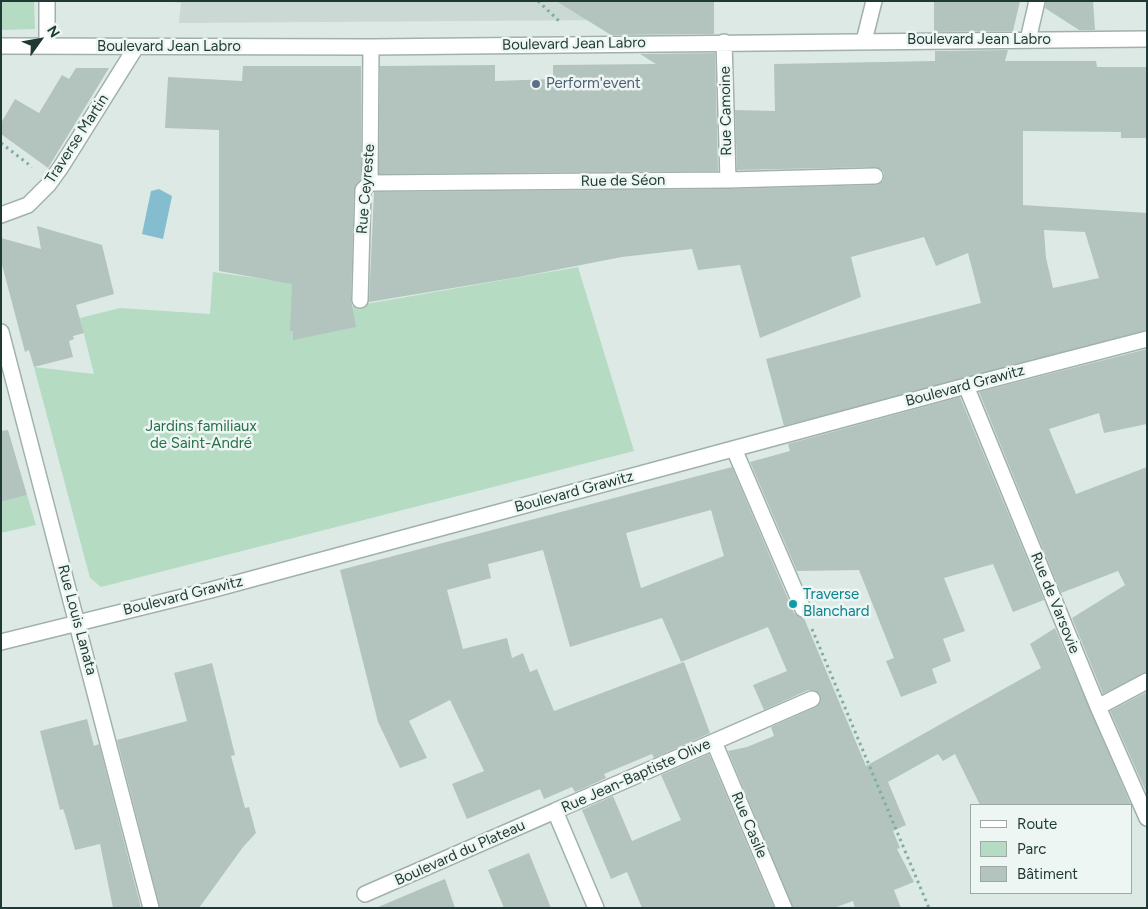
<!DOCTYPE html>
<html>
<head>
<meta charset="utf-8">
<style>
	body { margin:0 }
	#map { position:relative; width:1148px; height:909px; overflow:hidden; background:#dde9e5; font-family:Figtree,sans-serif }
	canvas { display:block }
	.frame { position:absolute; inset:0; border:2px solid #1f3934; pointer-events:none }
	.legend { position:absolute; left:970px; top:804px; width:162px; height:90px; box-sizing:border-box; background:#edf6f3; border:1px solid #9baaa7; margin:0; padding:6px 9px; list-style:none; font-size:15px; color:#1f3934 }
	.legend li { display:flex; align-items:center; gap:10px; height:25px }
	.legend b { width:25px; border:1px solid #9baaa7 }
	.north { position:absolute; left:15px; top:15px; width:50px; height:50px; -webkit-text-stroke:4px #edf6f3; paint-order:stroke; rotate:58deg; font-size:14px; font-weight:700; line-height:20px; text-align:center; color:#1f3934 }
	.north::after { content:''; display:block; margin:auto; width:18px; height:22px; background:#1f3934; clip-path:polygon(50% 0,100% 100%,50% 72%,0 100%) }
</style>
</head>
<body>
<div id="map">
<canvas width="1148" height="909"></canvas>
<div class="frame"></div>
<ul class="legend">
<li><b style="height:6px;background:#fff"></b>Route</li>
<li><b style="height:14px;background:#b5dbc3"></b>Parc</li>
<li><b style="height:14px;background:#b3c4be"></b>Bâtiment</li>
</ul>
<div class="north">N</div>
</div>
<script>
const context = document.querySelector('canvas').getContext('2d');
context.lineJoin = 'round';
function paint(path, color) {
  context.fillStyle = color;
  context.fill(path, 'evenodd');
}
function shape(rows) {
  const path = new Path2D();
  for (const r of rows) {
    path.moveTo(r[0], r[1]);
    for (let i = 2; i < r.length; i += 2) path.lineTo(r[i], r[i + 1]);
  }
  return path;
}
function trace(path, color, width, dash) {
  context.strokeStyle = color;
  context.lineWidth = width;
  context.lineCap = dash ? 'butt' : 'round';
  context.setLineDash(dash || []);
  context.stroke(path);
}
function write(font, color, halo, rows, align = 'center') {
  context.font = font + ' Figtree,sans-serif';
  context.lineWidth = 5;
  context.setLineDash([]);
  context.textBaseline = 'middle';
  context.strokeStyle = halo;
  context.fillStyle = color;
  for (const [text, x, y, turn = 0] of rows) {
    context.save();
    context.translate(x, y);
    context.rotate((+turn || 0) * Math.PI / 180);
    context.textAlign = isNaN(turn) ? turn : align;
    if (halo) context.strokeText(text, 0, 0);
    context.fillText(text, 0, 0);
    context.restore();
  }
}
paint(shape([
	[164,1,620,1,618,20,179,23,181,3]
]), '#cbd9d4');
paint(shape([
	[1,1,34,1,35,29,1,30],
	[578,267,634,451,101,587,90,578,34,367,94,374,80,318,120,308,210,314,213,272,299,284,303,315],
	[27,495,36,525,1,533,1,502]
]), '#b5dbc3');
paint(shape([
	[159,189,172,196,163,239,142,234,151,191]
]), '#84bdd0');
paint(shape([
	[556,1,714,1,714,34,611,35],
	[934,1,1020,1,1013,31,934,32],
	[1046,1,1093,1,1095,30,1079,30,1045,8],
	[1008,50,1005,61,1096,61,1097,67,1147,67,1147,138,1121,138,1121,132,1023,131,1023,205,1147,213,1147,330,784,426,766,359,981,303,968,253,936,266,924,237,851,257,861,297,760,338,740,265,698,270,692,249,622,257,519,277,369,302,374,192,728,189,876,185,883,181,884,175,883,171,875,167,737,170,735,110,775,111,774,64,935,61,935,51],
	[1044,230,1085,232,1099,278,1053,288,1046,258],
	[715,53,718,171,379,174,380,66,495,65,495,81,553,79,553,65,656,64,640,54],
	[243,66,361,66,361,179,354,190,351,300,356,327,293,340,293,331,290,331,292,284,219,271,219,130,165,128,168,77,242,81],
	[76,68,109,68,48,168,1,134,1,123,15,99,39,113,62,75,69,79],
	[37,226,102,245,114,294,76,305,84,333,73,336,74,339,69,341,73,357,34,367,29,350,25,352,1,261,1,238,41,249],
	[1147,349,1147,424,1104,433,1099,413,1049,429,1076,494,1147,467,1147,672,1103,694,1072,618,1125,585,1118,571,1061,593,979,392],
	[960,397,1044,600,1013,612,993,564,944,578,965,631,943,639,951,661,932,669,937,683,901,697,886,661,894,658,859,570,797,571,750,462,790,451,788,444],
	[8,430,27,495,1,502,1,431],
	[732,467,794,613,804,618,866,766,1041,668,1030,644,1055,628,1131,805,980,805,955,754,943,761,938,754,888,782,906,825,893,831,900,848,897,849,914,882,894,890,901,908,855,908,853,901,834,908,793,908,728,751,747,747,774,736,771,727,816,707,821,701,820,695,814,690,808,690,764,710,753,685,787,671,768,627,681,662,662,618,570,647,543,550,488,564,491,578,447,590,463,649,507,638,512,658,523,653,530,672,537,669,554,711,684,662,710,733,654,758,652,754,604,774,606,778,575,792,572,787,544,799,540,789,467,819,452,784,484,771,450,700,409,721,427,758,400,768,378,722,340,570],
	[711,510,724,556,641,588,626,533],
	[212,663,235,755,231,756,245,808,249,807,256,833,243,847,199,908,160,908,117,740,187,721,174,673],
	[1147,692,1147,794,1110,711],
	[87,719,94,746,99,744,141,908,113,908,100,844,75,850,65,814,63,809,60,810,40,731],
	[709,754,774,908,642,908,627,872,611,879,582,810,613,796,632,841,681,820,661,775],
	[529,853,551,908,504,908,488,870],
	[445,879,455,908,376,908,430,885]
]), '#b3c4be');
const lane = shape([
	[864,41,874,1]
]);
const street = shape([
	[47,1,47,46],
	[1028,40,1037,1],
	[724,42,728,180],
	[1,46,371,47,1147,39],
	[370,183,728,180,875,176],
	[1,215,28,205,48,185,61,167,136,47],
	[360,300,363,190,370,183,371,47],
	[1,332,151,908],
	[966,386,1098,707,1147,818],
	[734,449,803,609],
	[1,642,211,590,966,386,1147,339],
	[1098,707,1147,681],
	[714,742,784,908],
	[365,894,555,811],
	[596,908,555,811,812,699]
]);
trace(lane, '#a0b1ac', 18);
trace(street, '#a0b1ac', 18);
trace(shape([
	[538,1,559,21],
	[1,143,32,167],
	[812,629,929,908]
]), '#7dada3', 3, [2.5, 4]);
trace(lane, '#fff', 15);
trace(street, '#fff', 15);
for (const [x, y, r, color] of [
	[536,84,5,"#5c6f8a"],
	[793,604,5,"#0f9aa8"]
]) {
  const dot = new Path2D();
  dot.arc(x, y, r, 0, 2 * Math.PI);
  context.fillStyle = color;
  context.fill(dot);
  trace(dot, '#edf6f3', 2);
}
write('15px', '#1f3934', '#edf6f3', [
	["Boulevard Jean Labro",979,40],
	["Boulevard Jean Labro",574,44,-1],
	["Boulevard Jean Labro",169,47],
	["Rue Camoine",726,111,-91],
	["Traverse Martin",77,139,-57],
	["Rue de Séon",623,181,-1],
	["Rue Ceyreste",366,189,-85],
	["Boulevard Grawitz",965,386,-15],
	["Boulevard Grawitz",574,492,-15],
	["Boulevard Grawitz",183,596,-14],
	["Rue de Varsovie",1055,603,68],
	["Rue Louis Lanata",77,620,75],
	["Rue Jean-Baptiste Olive",636,776,-24],
	["Rue Casile",749,825,67],
	["Boulevard du Plateau",460,853,-24]
]);
write('15px', '#4e5e75', '#edf6f3', [
	["Perform'event",546,84]
], 'left');
write('15px', '#296f4b', '#edf6f3', [
	["Jardins familiaux",201,427],
	["de Saint-André",201,444]
]);
write('15px', '#0d838f', '#edf6f3', [
	["Traverse",803,595],
	["Blanchard",803,612]
], 'left');
</script>
</body>
</html>
